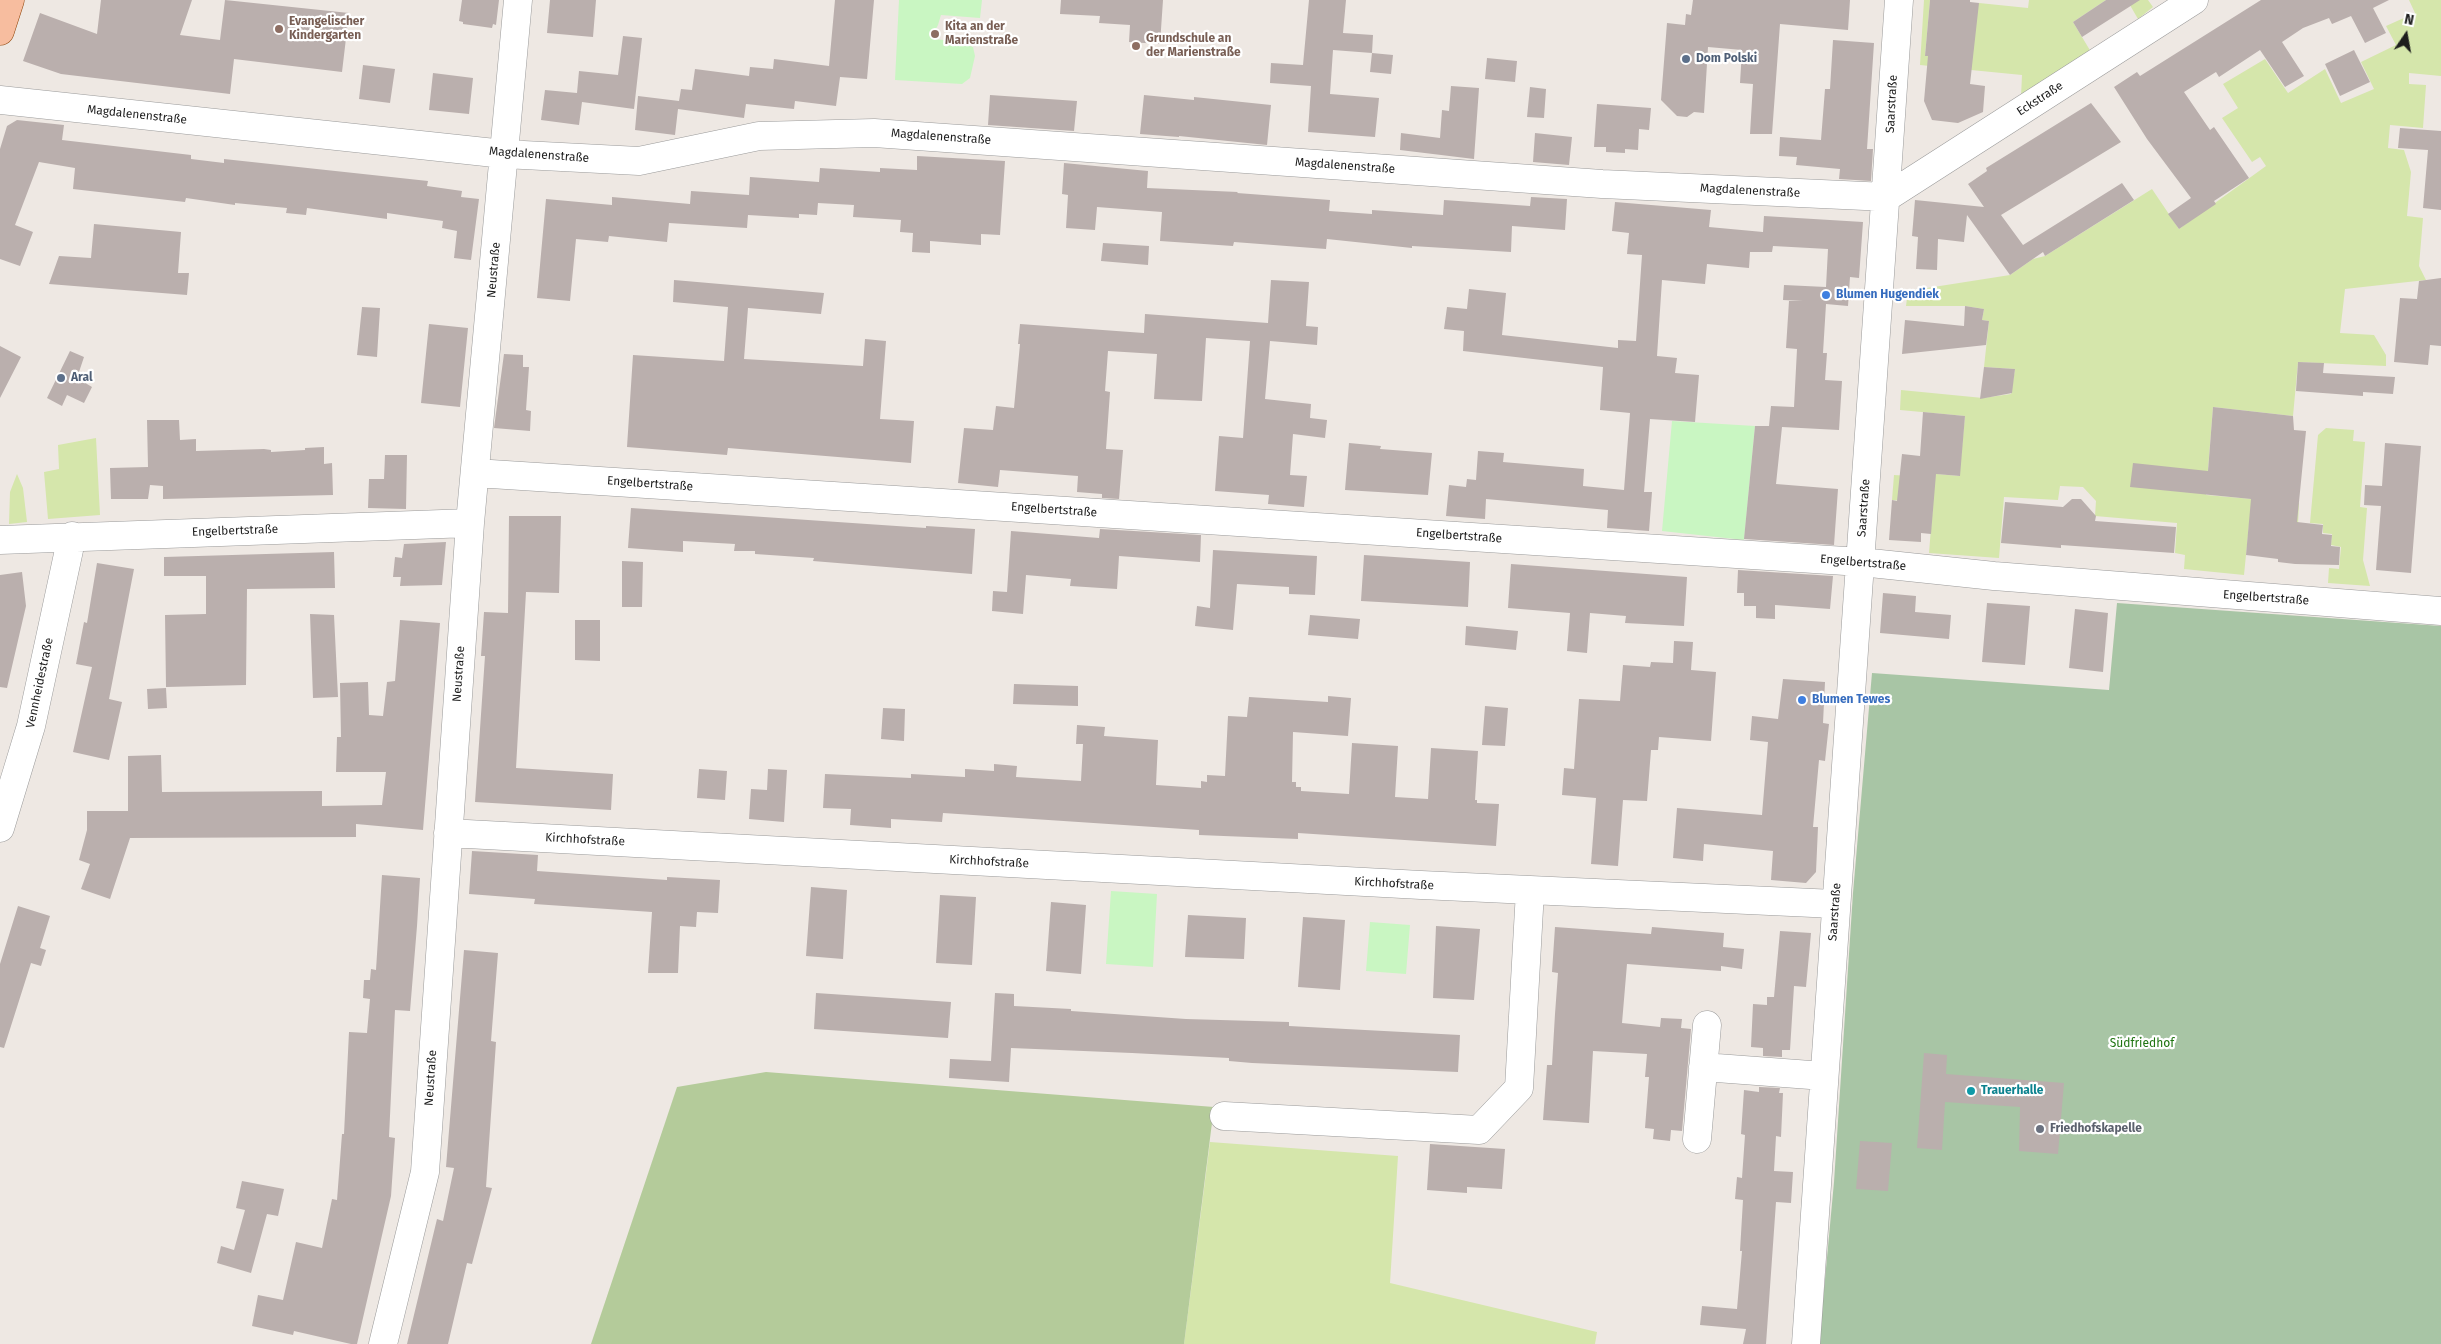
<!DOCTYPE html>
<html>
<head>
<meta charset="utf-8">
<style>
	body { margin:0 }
	#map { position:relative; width:2441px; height:1344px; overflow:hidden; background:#eee8e3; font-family:"Fira Sans",sans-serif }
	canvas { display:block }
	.north { position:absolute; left:2381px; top:10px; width:50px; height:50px; -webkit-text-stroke:4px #fff; paint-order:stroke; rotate:12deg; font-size:14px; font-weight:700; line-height:20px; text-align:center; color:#1d1d1d }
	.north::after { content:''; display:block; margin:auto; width:18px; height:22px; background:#1d1d1d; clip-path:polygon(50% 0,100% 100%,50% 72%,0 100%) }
</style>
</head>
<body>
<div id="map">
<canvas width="2441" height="1344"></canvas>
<div class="north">N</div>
</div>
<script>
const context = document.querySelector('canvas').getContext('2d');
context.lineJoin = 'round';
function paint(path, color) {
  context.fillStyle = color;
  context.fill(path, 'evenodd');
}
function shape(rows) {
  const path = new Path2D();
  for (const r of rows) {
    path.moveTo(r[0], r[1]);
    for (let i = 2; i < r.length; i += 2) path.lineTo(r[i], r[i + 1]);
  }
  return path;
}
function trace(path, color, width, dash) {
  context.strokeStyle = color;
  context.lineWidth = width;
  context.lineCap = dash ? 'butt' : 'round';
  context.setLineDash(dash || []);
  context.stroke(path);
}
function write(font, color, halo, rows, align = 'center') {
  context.font = font + ' "Fira Sans",sans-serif';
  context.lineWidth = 4.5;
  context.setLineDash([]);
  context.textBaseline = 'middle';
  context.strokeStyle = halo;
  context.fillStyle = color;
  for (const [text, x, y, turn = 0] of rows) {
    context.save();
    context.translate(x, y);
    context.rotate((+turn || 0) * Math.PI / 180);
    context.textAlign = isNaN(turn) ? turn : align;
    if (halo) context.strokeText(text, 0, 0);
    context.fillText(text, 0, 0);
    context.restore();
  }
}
paint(shape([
	[1924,0,1930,0,1925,56,1979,3,2028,8,2029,0,2106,0,2073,22,2091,52,2021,97,2022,75,1920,65],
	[2127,0,2148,0,2153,7,2138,19],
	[2409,0,2441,0,2441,76,2409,73,2409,84,2426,85,2423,128,2390,125,2388,148,2404,150,2411,172,2407,216,2423,218,2419,266,2426,280,2345,289,2340,333,2374,335,2386,355,2386,366,2298,362,2293,416,2213,407,2206,495,2299,503,2297,546,2249,525,2244,575,2184,569,2185,555,2175,553,2177,523,2095,516,2096,501,2083,487,2060,486,2058,500,2004,497,1999,558,1929,553,1933,503,1892,500,1894,475,1926,477,1926,473,1959,476,1965,416,1900,410,1901,390,1983,398,2011,394,2015,369,1984,367,1989,321,1982,320,1984,309,1965,306,1906,306,1908,291,2010,275,2033,259,2045,256,2152,189,2179,229,2266,166,2260,157,2252,162,2222,118,2238,108,2223,84,2265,59,2288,93,2325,69,2341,103,2374,89,2361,62,2396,45,2386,26,2415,13],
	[2326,428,2354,430,2353,441,2365,442,2360,507,2367,508,2363,560,2370,586,2328,583,2329,568,2339,569,2341,547,2331,545,2332,534,2323,533,2323,524,2310,523,2318,435],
	[96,438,100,515,48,519,44,472,59,469,58,445],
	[17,474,23,488,27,522,9,524,10,492],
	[1210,1142,1398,1156,1390,1283,1597,1332,1595,1344,1184,1344]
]), '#d5e6ab');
paint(shape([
	[766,1072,1214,1107,1184,1344,591,1344,677,1087]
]), '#b4cb9a');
paint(shape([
	[2117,603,2441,626,2441,1344,1819,1344,1834,1182,1853,893,1872,673,2109,690]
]), '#a8c5a5');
paint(shape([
	[899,0,982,0,980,18,941,15,938,25,933,34,933,39,954,41,973,47,975,56,970,78,962,84,895,80],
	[1672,421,1755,426,1744,540,1662,531],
	[1111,891,1157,894,1153,967,1106,964],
	[1370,922,1410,925,1406,974,1366,971]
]), '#c9f6c2');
paint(shape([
	[101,0,192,0,180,35,220,40,225,0,349,13,342,72,234,59,230,94,61,74,23,61,40,13,97,34],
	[462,0,499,0,496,25,493,24,492,28,463,24,463,22,459,21],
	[550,0,596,0,593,37,547,33],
	[835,0,874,0,867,79,840,77,836,106,795,101,794,109,746,104,744,118,678,109,675,135,635,130,638,96,679,101,681,89,692,90,695,69,749,76,750,67,773,69,774,59,829,66],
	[1061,0,1163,0,1160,44,1129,42,1130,25,1099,23,1100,16,1060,14],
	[1309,0,1346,0,1343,33,1373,35,1372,53,1333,50,1330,94,1379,98,1375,137,1308,132,1311,86,1270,83,1271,63,1303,65],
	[1693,0,1850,0,1848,30,1780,24,1772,134,1750,134,1753,84,1740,83,1742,50,1708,47,1704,113,1694,112,1687,117,1677,116,1661,100,1667,23,1685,25,1686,14,1691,15],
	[1930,0,1970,0,1970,2,1979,3,1970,84,1985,86,1983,112,1958,123,1932,120,1924,101,1928,56,1925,56],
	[2106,0,2140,0,2082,37,2073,22],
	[2261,0,2389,0,2373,8,2386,33,2365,43,2351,16,2332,24,2329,18,2303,28,2282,42,2304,76,2285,87,2260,50,2219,77,2216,72,2184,92,2210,130,2214,127,2249,178,2214,201,2216,204,2179,229,2168,214,2191,198,2147,139,2114,87,2137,72,2140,76],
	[623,36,642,38,634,109,582,102,579,125,541,120,545,90,577,93,579,71,618,75],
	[1833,40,1874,43,1867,149,1873,149,1871,181,1839,179,1840,169,1796,165,1797,157,1779,156,1780,137,1821,140,1825,89,1830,89],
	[2354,50,2370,82,2340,96,2325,64],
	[1372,53,1393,55,1391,74,1370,72],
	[1487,58,1517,61,1515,82,1485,79],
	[363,65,395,69,390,103,359,99],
	[433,73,473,78,469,114,429,110],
	[1451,86,1479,88,1474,159,1400,150,1401,133,1440,138,1442,110,1449,111],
	[1530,87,1546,89,1544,118,1527,117],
	[990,95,1077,101,1074,131,988,125],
	[1144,95,1194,100,1194,97,1271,105,1267,145,1179,136,1179,137,1140,134],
	[2091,103,2121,142,2001,215,2023,245,2122,183,2134,200,2045,256,2043,252,2010,275,1967,215,1964,242,1938,239,1937,270,1916,269,1918,237,1912,236,1915,200,1984,207,1968,184,1987,171,1986,168],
	[1597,104,1651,108,1649,130,1639,129,1638,150,1625,149,1625,153,1606,152,1606,147,1594,147],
	[17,120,64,125,62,140,191,155,191,159,224,163,224,159,428,181,427,186,462,191,461,197,479,199,471,260,454,258,457,231,442,228,443,221,387,213,387,219,307,208,306,215,286,213,287,208,235,203,235,205,186,198,185,202,73,189,75,168,39,162,15,225,33,232,20,266,0,259,0,149,7,126],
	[2400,128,2441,131,2441,210,2423,208,2428,150,2398,148],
	[1535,133,1572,137,1569,165,1533,162],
	[917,156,1005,161,1000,235,981,234,981,245,930,241,930,253,912,252,913,233,900,232,901,220,853,217,854,205,818,203,817,215,799,214,799,218,748,215,747,228,669,223,667,242,609,236,608,242,576,239,570,301,537,298,546,199,612,205,612,197,690,204,691,191,749,195,750,177,819,182,820,168,880,172,880,168,917,170],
	[1064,163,1148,171,1147,188,1238,192,1237,193,1330,200,1329,211,1372,214,1372,210,1443,215,1444,200,1530,206,1531,197,1567,199,1565,230,1512,226,1511,252,1412,246,1412,248,1327,239,1326,249,1234,242,1233,246,1160,241,1162,212,1097,207,1095,230,1066,228,1068,195,1062,194],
	[1615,202,1711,210,1709,227,1763,232,1764,216,1863,222,1859,278,1850,277,1848,306,1826,304,1823,353,1827,353,1825,380,1842,381,1839,430,1782,427,1776,484,1838,489,1834,545,1744,539,1755,426,1769,426,1771,406,1794,407,1797,349,1786,348,1789,301,1803,301,1783,300,1784,285,1826,287,1828,249,1773,246,1772,252,1750,252,1749,268,1707,264,1705,284,1662,280,1657,356,1677,358,1675,373,1699,375,1695,422,1650,419,1644,492,1652,492,1649,531,1607,528,1608,510,1486,499,1485,519,1446,516,1449,485,1466,487,1467,479,1476,480,1478,451,1504,453,1503,462,1584,469,1583,486,1624,490,1630,413,1600,410,1603,367,1463,351,1464,331,1444,329,1447,307,1467,309,1469,289,1506,293,1502,335,1618,348,1618,340,1636,341,1642,255,1627,254,1629,233,1612,231],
	[94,224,181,232,178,273,189,273,187,295,49,284,59,256,91,258],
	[1103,243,1149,246,1148,265,1101,261],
	[2441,278,2441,346,2430,345,2428,365,2394,362,2400,298,2417,299,2419,281],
	[674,280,824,293,821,314,748,308,744,359,863,366,865,339,886,341,880,419,914,421,911,463,728,448,727,455,627,447,633,355,724,361,728,307,673,302],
	[1271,280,1309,282,1306,326,1318,327,1317,345,1270,341,1265,399,1311,404,1310,418,1327,420,1325,438,1293,434,1290,475,1307,476,1304,507,1268,504,1269,495,1215,491,1219,436,1243,438,1250,341,1206,338,1202,401,1154,399,1157,354,1108,351,1105,391,1110,392,1106,449,1123,450,1119,499,1102,498,1102,494,1077,492,1078,476,1000,470,998,487,958,483,964,428,993,430,996,406,1014,408,1020,344,1018,344,1020,324,1144,333,1145,314,1268,323],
	[1965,306,1984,309,1982,320,1989,321,1986,345,1902,354,1905,320,1964,326],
	[362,307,380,308,377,357,357,355],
	[429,324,468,328,460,407,421,403],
	[0,346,21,357,0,398],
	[70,351,84,357,77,378,92,387,84,403,67,395,62,406,47,398],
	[504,354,523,355,523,367,529,367,526,410,531,411,530,431,494,428],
	[2298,362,2324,363,2323,373,2395,377,2393,394,2363,392,2363,396,2296,391],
	[1984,367,2015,369,2012,393,1980,399],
	[2213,407,2293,416,2294,430,2306,431,2297,522,2323,525,2322,534,2332,535,2331,546,2340,547,2339,565,2295,564,2278,562,2278,559,2246,555,2251,499,2130,487,2133,463,2208,471],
	[1923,412,1965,416,1960,476,1936,474,1931,534,1921,533,1921,542,1889,540,1892,500,1897,501,1902,454,1920,456],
	[147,420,179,420,180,440,196,439,196,451,264,449,271,450,271,452,305,450,305,448,324,447,324,464,332,463,333,495,163,499,163,486,150,485,148,499,111,499,110,468,148,467],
	[1349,443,1381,446,1380,449,1432,453,1428,495,1345,490],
	[2385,443,2421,446,2411,573,2376,570,2381,506,2364,505,2365,485,2382,486],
	[385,455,407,455,406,509,368,508,369,479,384,479],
	[2072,499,2081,499,2096,516,2095,521,2176,527,2174,553,2061,545,2061,548,2001,543,2005,502,2063,507],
	[631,508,926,528,926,526,975,529,972,574,813,561,814,558,755,554,755,551,734,551,735,544,683,541,683,552,628,548],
	[509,516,561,516,559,593,526,592,516,768,613,774,611,810,475,802,485,656,481,656,484,612,508,613],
	[1100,529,1201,535,1200,562,1119,556,1117,589,1070,586,1071,579,1026,575,1023,614,992,611,993,591,1007,592,1011,531,1099,538],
	[446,542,442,585,400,586,401,577,393,577,395,557,402,558,404,544],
	[1213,550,1317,556,1315,595,1289,594,1289,587,1237,584,1233,630,1195,626,1197,606,1210,608],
	[334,552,335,588,247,589,246,685,166,687,165,615,206,614,206,576,164,576,164,557],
	[1364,555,1470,562,1468,607,1361,601],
	[622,561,643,562,642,607,622,607],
	[97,563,134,569,109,699,122,702,109,760,73,752,92,667,76,664,84,622,87,623],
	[1511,564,1687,577,1684,626,1625,623,1626,616,1590,613,1587,653,1567,651,1570,613,1508,608],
	[1738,570,1833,576,1830,609,1775,605,1775,619,1756,618,1756,606,1744,606,1744,593,1737,593],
	[22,572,26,606,7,688,0,687,0,575],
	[1883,593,1916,596,1915,612,1951,615,1949,639,1880,633],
	[1987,603,2030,606,2025,665,1982,662],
	[2075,609,2108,613,2103,672,2069,668],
	[310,614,334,615,338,697,313,698],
	[1310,615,1360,619,1358,639,1308,635],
	[400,620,440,623,423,830,356,824,356,837,130,838,110,899,81,889,90,864,79,860,87,830,87,811,128,811,128,756,161,755,162,792,322,791,322,806,382,805,386,772,336,772,337,737,341,737,340,683,368,682,369,715,383,716,387,682,395,681],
	[575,620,600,620,600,661,575,660],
	[1466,626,1518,631,1516,650,1465,645],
	[1674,641,1693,642,1691,670,1716,672,1711,741,1659,737,1658,750,1651,750,1647,801,1623,800,1618,866,1591,864,1596,798,1562,795,1564,768,1574,769,1579,699,1620,701,1623,665,1650,667,1651,662,1673,663],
	[1783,679,1825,682,1823,723,1829,724,1825,761,1819,760,1813,827,1818,827,1816,872,1806,883,1771,880,1773,851,1704,844,1703,861,1673,858,1677,808,1762,815,1768,742,1750,740,1752,716,1778,719],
	[1014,684,1078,686,1078,706,1013,704],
	[166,688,167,708,148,709,147,689],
	[1328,696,1351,698,1348,736,1293,732,1292,782,1296,782,1296,787,1301,787,1301,791,1349,794,1352,743,1398,746,1395,797,1428,799,1431,748,1478,751,1475,800,1477,800,1477,803,1499,804,1496,846,1298,833,1298,839,1199,835,1199,830,943,813,942,822,891,819,891,828,850,825,851,809,823,808,825,774,911,778,911,774,965,777,965,769,994,771,994,764,1017,766,1016,777,1081,781,1083,744,1076,744,1077,725,1105,727,1104,736,1158,740,1156,785,1201,788,1201,781,1207,782,1207,775,1225,776,1228,716,1247,717,1249,697,1328,702],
	[1485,706,1508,708,1505,746,1482,745],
	[883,708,905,709,904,741,881,739],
	[699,769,727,771,725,800,697,798],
	[768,769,787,770,784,822,749,819,751,789,767,790],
	[472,851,538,855,537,871,667,880,667,877,720,880,718,913,697,912,696,927,680,926,678,973,648,973,652,912,534,904,535,899,469,894],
	[382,875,420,878,417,926,410,1011,395,1010,389,1137,395,1138,391,1196,357,1344,351,1344,294,1331,293,1335,252,1326,258,1295,283,1300,296,1242,322,1248,332,1199,337,1200,342,1134,344,1134,349,1032,367,1033,370,999,363,998,364,980,370,980,371,969,376,970],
	[811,887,847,890,843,959,806,956],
	[940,895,976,897,972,965,936,963],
	[1051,902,1086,905,1081,974,1046,971],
	[18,906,50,916,40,948,46,950,41,966,31,963,4,1048,0,1047,0,964],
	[1188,915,1246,918,1244,959,1185,957],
	[1303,917,1345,920,1340,990,1298,987],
	[1436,926,1480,929,1474,1000,1433,998],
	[1555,927,1651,934,1652,927,1724,933,1723,947,1744,949,1742,969,1721,966,1721,971,1627,964,1622,1023,1660,1027,1661,1018,1682,1019,1681,1028,1691,1029,1682,1131,1671,1130,1670,1141,1653,1139,1654,1129,1645,1128,1649,1077,1645,1077,1647,1054,1593,1051,1589,1123,1543,1120,1547,1065,1552,1065,1555,1014,1558,973,1552,972],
	[1780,931,1811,933,1806,987,1794,986,1790,1050,1782,1050,1782,1057,1763,1056,1763,1048,1751,1047,1753,1004,1767,1005,1767,997,1774,997],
	[464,950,498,953,491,1041,496,1042,486,1187,492,1188,472,1264,467,1263,448,1344,407,1344,437,1219,443,1221,454,1168,446,1167],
	[816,993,951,1002,948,1038,814,1029],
	[995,993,1014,994,1014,1006,1071,1009,1071,1011,1186,1019,1289,1022,1289,1026,1460,1035,1458,1072,1252,1063,1229,1061,1229,1058,1132,1053,1011,1048,1009,1082,949,1078,950,1059,991,1061],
	[1924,1053,1947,1055,1946,1074,2064,1083,2058,1154,2019,1151,2020,1107,1945,1102,1942,1150,1917,1148],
	[1759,1087,1780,1088,1779,1093,1783,1093,1781,1137,1776,1136,1774,1171,1793,1172,1791,1203,1776,1202,1766,1344,1743,1344,1746,1329,1700,1325,1702,1306,1737,1309,1742,1251,1740,1251,1743,1200,1735,1199,1737,1177,1742,1178,1745,1135,1741,1134,1744,1090,1759,1092],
	[1860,1141,1892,1143,1888,1191,1856,1189],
	[1430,1144,1505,1149,1502,1189,1467,1187,1467,1193,1427,1190],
	[242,1181,284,1189,278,1216,267,1214,251,1273,217,1263,221,1246,234,1250,245,1210,236,1208]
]), '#baafad');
const minor = shape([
	[0,100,504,154,639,161,759,136,874,133,1602,184,1887,197,2194,0],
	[475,473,1861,562,1994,576,2441,611],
	[0,540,470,523],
	[0,828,31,726,72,536],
	[448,833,1421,885,1835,904],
	[1703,1067,1824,1076],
	[1224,1116,1479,1130,1519,1088,1530,891],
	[1697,1139,1707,1025],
	[383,1344,425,1172,470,523,518,0],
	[1806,1344,1899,0]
]);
const major = shape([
	[0,31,10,0]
]);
trace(minor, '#9a9a9a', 29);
trace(major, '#8e4308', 29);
trace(minor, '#fff', 28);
trace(major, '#f7bd9f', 28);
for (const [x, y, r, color] of [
	[279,29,5,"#8d6e63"],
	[935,34,5,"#8d6e63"],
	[1136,46,5,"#8d6e63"],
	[1686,59,5,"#5c6f8a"],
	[1826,295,5,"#3f7fe0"],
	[61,378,5,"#5c6f8a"],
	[1802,700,5,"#3f7fe0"],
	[1971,1091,5,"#0f9aa8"],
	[2040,1129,5,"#6b7280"]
]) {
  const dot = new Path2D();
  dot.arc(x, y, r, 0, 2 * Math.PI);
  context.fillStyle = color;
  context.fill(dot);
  trace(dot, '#fff', 2);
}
write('bold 12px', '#785e54', '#fff', [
	["Evangelischer",289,22],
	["Kindergarten",289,36],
	["Kita an der",945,27],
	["Marienstraße",945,41],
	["Grundschule an",1146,39],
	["der Marienstraße",1146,53]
], 'left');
write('bold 12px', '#4e5e75', '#fff', [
	["Dom Polski",1696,59],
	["Aral",71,378]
], 'left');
write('12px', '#1d1d1d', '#fff', [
	["Eckstraße",2040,99,-33],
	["Saarstraße",1892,104,-87],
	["Magdalenenstraße",137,115,6],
	["Magdalenenstraße",941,137,4],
	["Magdalenenstraße",539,155,4],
	["Magdalenenstraße",1345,166,4],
	["Magdalenenstraße",1750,191,3],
	["Neustraße",494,270,-85],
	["Engelbertstraße",650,484,4],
	["Saarstraße",1864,508,-86],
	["Engelbertstraße",1054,510,4],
	["Engelbertstraße",235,531,-2],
	["Engelbertstraße",1459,536,4],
	["Engelbertstraße",1863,563,5],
	["Engelbertstraße",2266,598,4],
	["Neustraße",459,674,-86],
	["Vennheidestraße",40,683,-78],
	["Kirchhofstraße",585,840,3],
	["Kirchhofstraße",989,862,3],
	["Kirchhofstraße",1394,884,3],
	["Saarstraße",1835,912,-86],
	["Neustraße",431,1078,-86]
]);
write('bold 12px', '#366cbe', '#fff', [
	["Blumen Hugendiek",1836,295],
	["Blumen Tewes",1812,700]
], 'left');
write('12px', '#1f7511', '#fff', [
	["Südfriedhof",2142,1044]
]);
write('bold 12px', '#0d838f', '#fff', [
	["Trauerhalle",1981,1091]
], 'left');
write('bold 12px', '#5b616d', '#fff', [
	["Friedhofskapelle",2050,1129]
], 'left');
</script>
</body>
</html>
